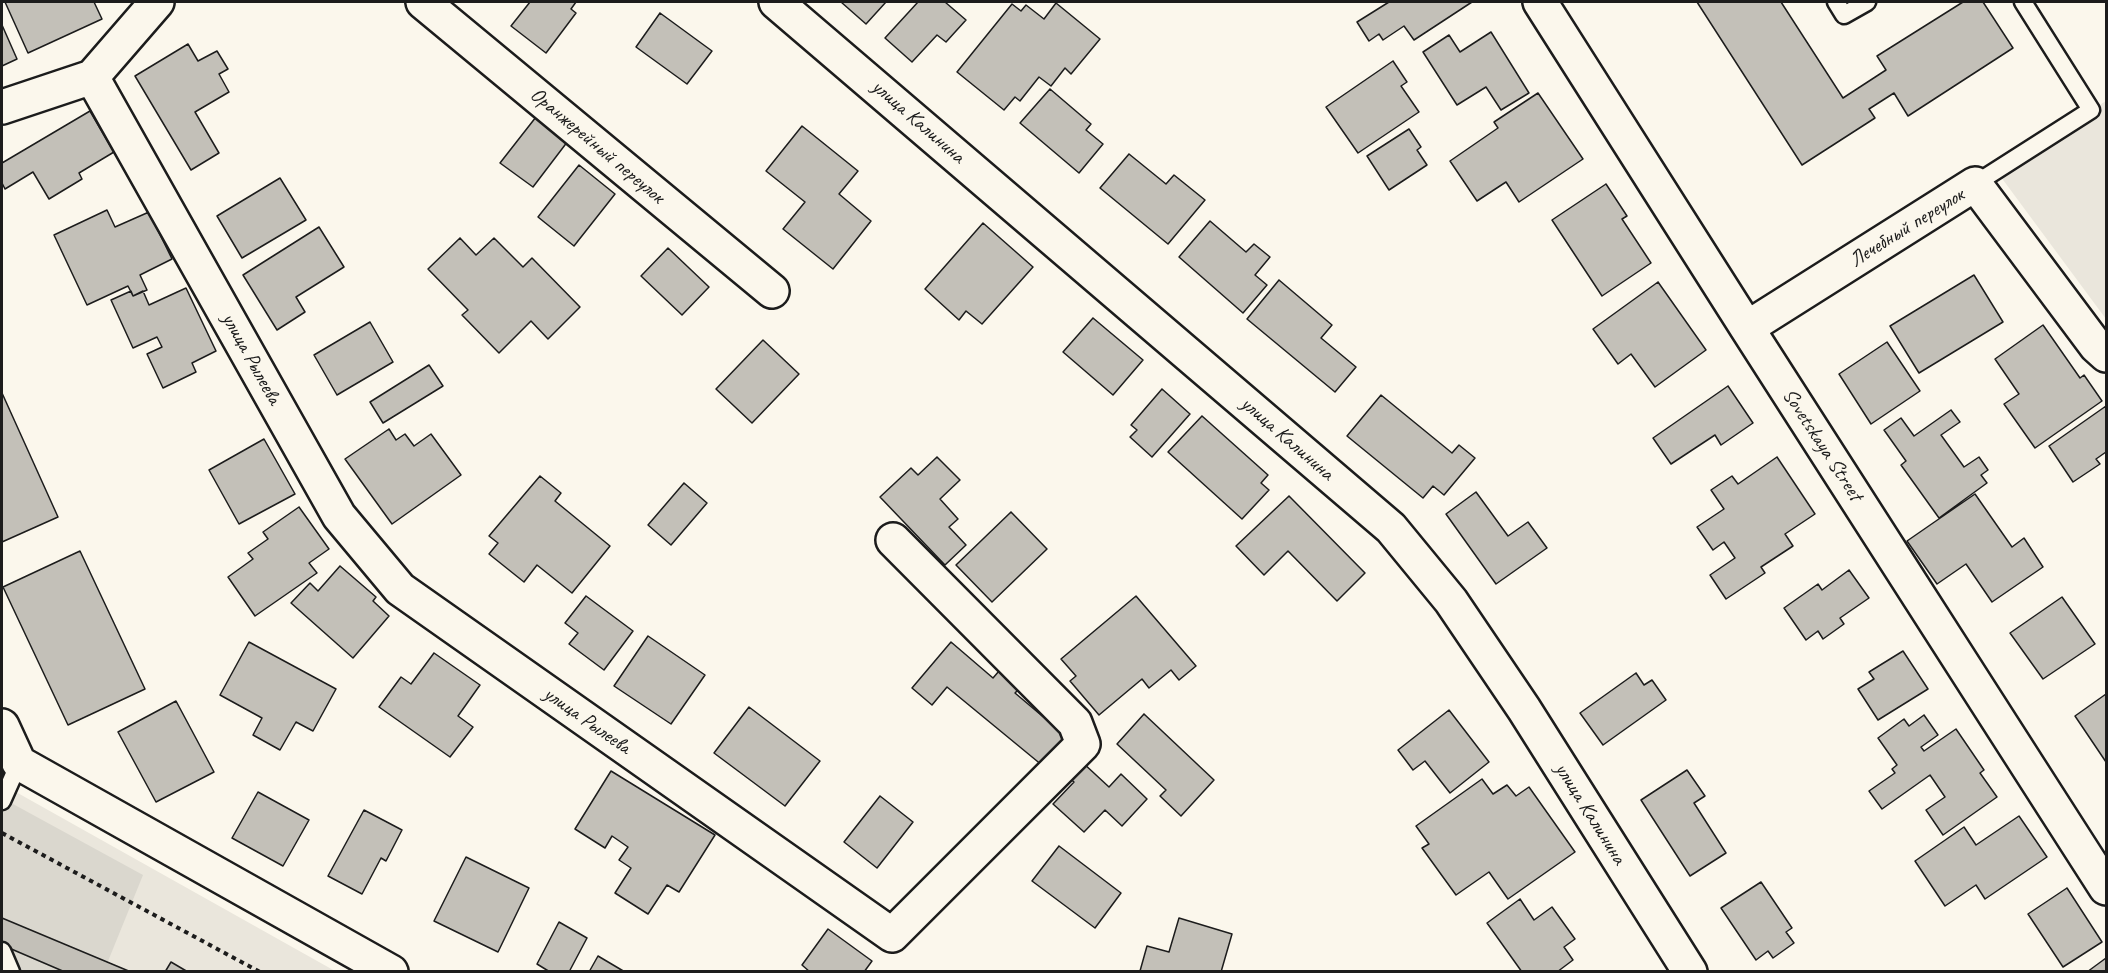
<!DOCTYPE html>
<html>
<head>
<meta charset="utf-8">
<style>
	body { margin:0 }
	#map { position:relative; width:2108px; height:973px; overflow:hidden; background:#fbf7ec; font-family:Caveat,sans-serif }
	canvas { display:block }
	.frame { position:absolute; inset:0; border:3px solid #1c1c1c; pointer-events:none }
</style>
</head>
<body>
<div id="map">
<canvas width="2108" height="973"></canvas>
<div class="frame"></div>
</div>
<script>
const context = document.querySelector('canvas').getContext('2d');
context.lineJoin = 'round';
function paint(path, color) {
  context.fillStyle = color;
  context.fill(path, 'evenodd');
}
function shape(rows) {
  const path = new Path2D();
  for (const r of rows) {
    path.moveTo(r[0], r[1]);
    for (let i = 2; i < r.length; i += 2) path.lineTo(r[i], r[i + 1]);
  }
  return path;
}
function trace(path, color, width, dash) {
  context.strokeStyle = color;
  context.lineWidth = width;
  context.lineCap = dash ? 'butt' : 'round';
  context.setLineDash(dash || []);
  context.stroke(path);
}
function write(font, color, halo, rows, align = 'center') {
  context.font = font + ' Caveat,sans-serif';
  context.lineWidth = 6;
  context.setLineDash([]);
  context.textBaseline = 'middle';
  context.strokeStyle = halo;
  context.fillStyle = color;
  for (const [text, x, y, turn = 0] of rows) {
    context.save();
    context.translate(x, y);
    context.rotate((+turn || 0) * Math.PI / 180);
    context.textAlign = isNaN(turn) ? turn : align;
    if (halo) context.strokeText(text, 0, 0);
    context.fillText(text, 0, 0);
    context.restore();
  }
}
paint(shape([
	[2106,101,2106,319,1995,169],
	[7,787,335,971,2,971]
]), '#eae6dc');
paint(shape([
	[2,798,143,875,104,971,2,971]
]), '#dad7ce');
const building = shape([
	[5,2,94,2,102,19,28,53,5,2],
	[530,2,576,2,571,9,576,13,546,53,511,26,530,2],
	[841,2,886,2,866,24,841,2],
	[918,2,945,2,966,20,946,42,937,35,912,62,885,38,918,2],
	[1389,2,1472,2,1414,40,1404,26,1383,40,1379,34,1369,41,1357,22,1389,2],
	[1697,2,1781,2,1843,98,1886,70,1877,56,1963,2,1983,2,2013,48,1908,116,1894,93,1869,109,1875,118,1802,165,1697,2],
	[1056,3,1100,39,1071,74,1065,68,1051,86,1039,77,1020,101,1015,97,1004,110,957,72,1012,4,1021,11,1026,5,1044,19,1056,3],
	[660,13,712,51,687,84,636,47,660,13],
	[2,25,17,59,2,66,2,25],
	[1491,32,1529,93,1501,110,1486,87,1457,105,1423,52,1449,35,1460,52,1491,32],
	[188,44,198,61,217,51,228,69,219,74,229,92,195,112,219,153,191,170,135,76,188,44],
	[1393,61,1407,82,1401,86,1419,112,1358,153,1326,107,1393,61],
	[1050,89,1091,124,1086,130,1103,144,1079,173,1020,123,1050,89],
	[1538,93,1583,159,1519,202,1506,182,1477,201,1450,161,1498,128,1494,122,1538,93],
	[90,111,114,152,79,173,82,179,49,199,33,172,5,189,2,183,2,163,90,111],
	[536,117,568,141,533,187,500,163,536,117],
	[802,126,858,171,839,194,871,221,833,269,783,229,805,202,766,171,802,126],
	[1409,129,1421,147,1417,150,1427,165,1389,190,1367,156,1409,129],
	[1129,154,1166,184,1174,175,1205,200,1168,244,1100,188,1129,154],
	[579,165,615,194,574,246,538,217,579,165],
	[280,178,306,220,242,258,217,216,280,178],
	[1606,184,1627,216,1622,219,1651,263,1602,296,1552,220,1606,184],
	[107,210,115,227,149,212,172,259,140,275,147,290,133,296,128,286,87,305,54,235,107,210],
	[1210,221,1246,252,1254,244,1270,257,1255,275,1267,285,1243,313,1179,257,1210,221],
	[983,223,1033,267,982,324,966,311,959,320,925,289,983,223],
	[319,227,344,267,296,297,305,312,277,330,243,275,319,227],
	[460,238,476,255,494,238,523,267,532,258,580,307,548,339,531,321,499,353,462,315,468,310,428,269,460,238],
	[668,248,709,287,682,315,641,276,668,248],
	[1974,275,2003,322,1919,373,1890,326,1974,275],
	[1279,280,1332,325,1321,338,1356,367,1335,392,1247,319,1279,280],
	[1658,282,1706,350,1655,387,1631,354,1618,364,1593,329,1658,282],
	[186,288,216,351,192,363,196,372,163,388,147,354,162,347,157,337,133,348,111,300,131,291,133,296,143,291,149,305,186,288],
	[1093,318,1143,360,1113,395,1063,352,1093,318],
	[370,322,393,362,337,395,314,355,370,322],
	[2043,325,2080,378,2084,375,2102,401,2035,448,2004,404,2019,394,1995,359,2043,325],
	[763,340,799,374,752,423,716,389,763,340],
	[1887,342,1920,391,1871,424,1839,374,1887,342],
	[429,365,443,386,383,423,370,402,429,365],
	[1728,386,1753,423,1721,445,1715,435,1671,464,1653,438,1728,386],
	[1162,389,1190,414,1152,457,1130,437,1137,430,1131,425,1162,389],
	[2,393,58,517,2,542,2,393],
	[1381,395,1452,453,1459,445,1475,458,1444,495,1433,486,1423,498,1347,436,1381,395],
	[2106,406,2106,452,2096,459,2100,464,2073,482,2049,446,2106,406],
	[1951,410,1960,422,1941,435,1964,467,1979,457,1988,470,1981,475,1987,483,1939,518,1901,465,1906,461,1884,430,1901,418,1914,436,1951,410],
	[1202,416,1268,475,1261,483,1269,490,1242,519,1168,452,1202,416],
	[389,429,396,440,405,434,414,446,431,434,461,475,392,524,345,459,389,429],
	[264,439,295,494,239,524,209,470,264,439],
	[937,457,960,480,940,499,958,519,949,527,966,545,945,565,880,497,911,468,918,475,937,457],
	[1777,457,1815,514,1785,534,1793,546,1761,567,1765,573,1726,599,1710,575,1735,558,1724,542,1713,550,1697,527,1724,509,1711,490,1732,476,1738,484,1777,457],
	[540,476,561,493,555,501,610,546,572,593,537,565,524,582,489,554,498,543,489,536,540,476],
	[684,483,707,503,671,545,648,525,684,483],
	[1476,492,1508,536,1528,522,1547,548,1496,584,1446,514,1476,492],
	[1975,494,2012,547,2024,538,2043,567,1992,602,1966,564,1937,584,1907,541,1975,494],
	[1289,496,1365,573,1337,601,1288,551,1264,575,1236,546,1289,496],
	[299,507,329,549,309,563,317,573,255,616,228,577,253,559,248,553,268,539,263,532,299,507],
	[1011,512,1047,549,992,602,956,565,1011,512],
	[80,551,145,689,68,725,3,587,80,551],
	[340,566,376,597,373,601,389,616,353,658,291,603,310,583,318,591,340,566],
	[1849,570,1869,598,1840,618,1844,624,1823,639,1818,631,1806,640,1784,608,1818,584,1822,590,1849,570],
	[586,596,633,631,604,670,569,644,578,633,565,623,586,596],
	[1136,596,1196,666,1179,680,1171,670,1149,688,1142,679,1099,715,1070,681,1076,676,1061,659,1136,596],
	[2062,597,2095,644,2043,679,2010,633,2062,597],
	[648,636,705,675,671,724,614,686,648,636],
	[249,642,336,689,313,731,296,722,280,750,253,735,262,718,220,695,249,642],
	[951,642,993,678,999,671,1020,688,1015,693,1067,737,1043,766,947,687,932,705,912,688,951,642],
	[1903,651,1928,689,1878,720,1858,689,1874,679,1869,672,1903,651],
	[434,653,480,685,458,716,473,727,450,757,379,707,401,677,411,684,434,653],
	[1636,673,1644,685,1652,680,1666,700,1603,745,1580,713,1636,673],
	[2106,694,2106,762,2075,716,2106,694],
	[176,701,214,772,156,802,118,732,176,701],
	[749,707,820,761,785,806,714,753,749,707],
	[1449,710,1489,762,1450,793,1425,761,1413,770,1398,750,1449,710],
	[1144,714,1214,780,1181,816,1160,796,1166,790,1117,744,1144,714],
	[1924,715,1938,735,1921,747,1924,751,1956,729,1984,770,1980,773,1997,797,1943,835,1926,810,1945,797,1930,775,1882,809,1869,791,1895,773,1892,769,1897,765,1878,738,1904,719,1909,726,1924,715],
	[1082,762,1109,787,1121,774,1147,799,1122,826,1105,810,1084,832,1053,804,1074,782,1068,777,1082,762],
	[1687,770,1705,796,1694,803,1726,853,1690,876,1641,800,1687,770],
	[611,771,715,835,679,892,667,885,648,914,615,893,631,868,619,860,628,847,612,836,605,848,575,829,611,771],
	[1482,779,1493,794,1507,785,1516,796,1529,787,1575,852,1508,899,1489,872,1456,895,1422,848,1429,844,1416,826,1482,779],
	[258,792,309,820,283,866,232,838,258,792],
	[880,796,913,822,877,868,844,842,880,796],
	[364,810,402,830,386,861,381,858,362,894,328,876,364,810],
	[2019,816,2047,857,1985,899,1976,885,1945,906,1915,861,1964,827,1976,845,2019,816],
	[1059,846,1121,893,1095,928,1032,881,1059,846],
	[466,857,529,888,498,952,434,921,466,857],
	[1761,882,1792,928,1786,932,1794,943,1773,958,1768,951,1756,960,1721,908,1761,882],
	[2067,888,2102,942,2063,967,2028,914,2067,888],
	[1520,899,1534,920,1552,907,1575,939,1564,947,1573,960,1557,972,1522,972,1487,923,1520,899],
	[2,918,131,972,65,972,2,945,2,918],
	[1179,918,1232,934,1221,972,1140,971,1147,946,1169,952,1179,918],
	[559,922,587,938,569,972,550,972,537,964,559,922],
	[828,929,872,961,864,972,810,972,802,965,828,929],
	[598,956,625,972,589,972,598,956],
	[2106,958,2106,972,2087,972,2106,958],
	[171,962,188,972,165,972,171,962]
]);
paint(building, '#c3c0b8');
trace(building, '#1c1c1c', 1.5);
const service = shape([
	[1836,2,1844,15,1867,2],
	[1975,184,2091,110,2023,2],
	[2,801,19,763],
	[2,951,11,972]
]);
const minor = shape([
	[423,2,772,291],
	[776,2,1391,528,1451,601,1524,709,1690,972],
	[1540,2,1747,328,2106,888],
	[92,77,339,516,400,589,892,935,1083,744,1075,723,893,540],
	[92,77,157,2],
	[2,107,92,77],
	[1747,328,1975,184,2096,346,2106,355],
	[2,726,19,763,391,972]
]);
trace(service, '#1c1c1c', 21);
trace(minor, '#1c1c1c', 38);
trace(shape([
	[2,833,260,972]
]), '#1c1c1c', 4, [4.5, 4.5]);
trace(service, '#fbf7ec', 16);
trace(minor, '#fbf7ec', 33);
write('21px', '#1c1c1c', '#fbf7ec', [
	["улица Калинина",918,122,41],
	["Оранжерейный переулок",597,146,40],
	["Лечебный переулок",1907,228,-32],
	["улица Рылеева",251,359,61],
	["улица Калинина",1287,439,41],
	["Sovetskaya Street",1822,445,57],
	["улица Рылеева",587,721,35],
	["улица Калинина",1590,814,58]
]);
</script>
</body>
</html>
